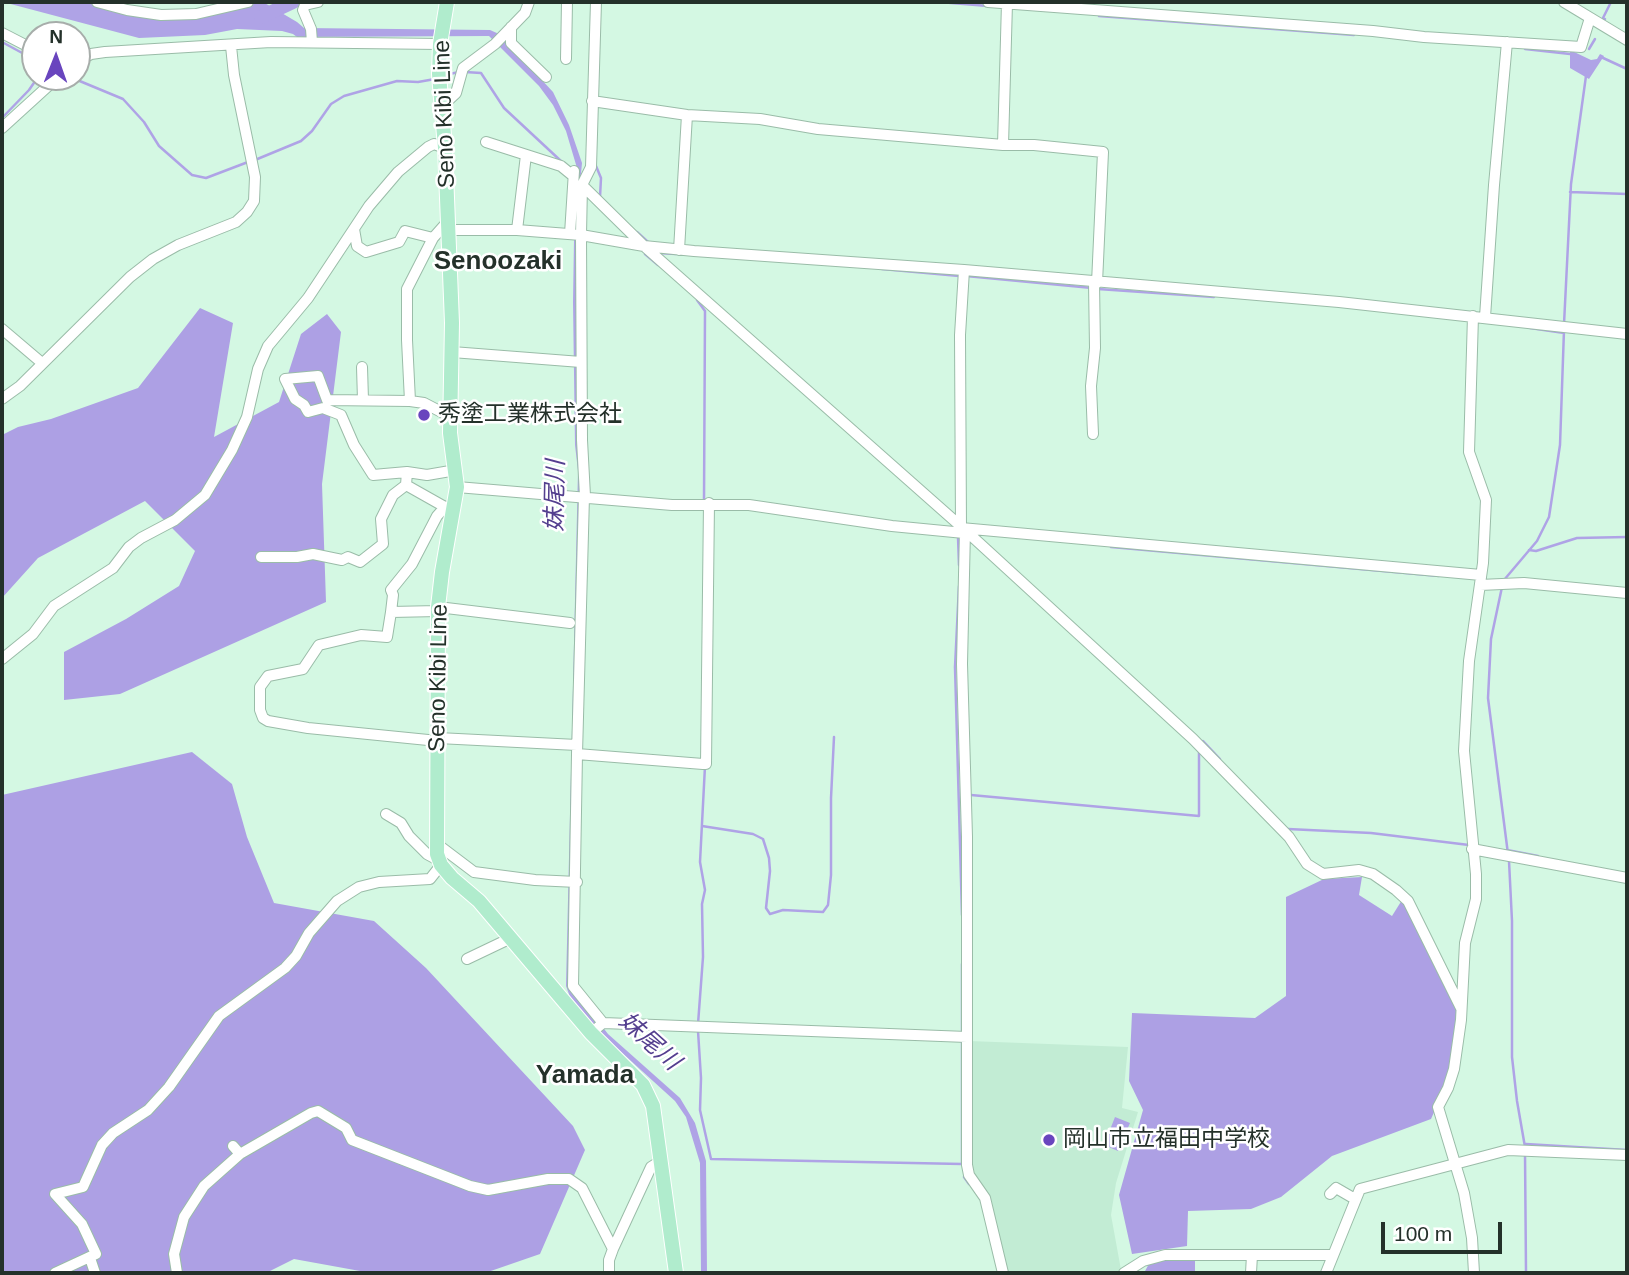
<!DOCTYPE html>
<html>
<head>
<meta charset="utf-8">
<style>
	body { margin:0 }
	#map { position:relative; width:1629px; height:1275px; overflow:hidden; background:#d4f8e3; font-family:Helvetica,sans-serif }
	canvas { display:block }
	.frame { position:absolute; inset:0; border:4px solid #24312a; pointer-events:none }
	.north { position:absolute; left:21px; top:21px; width:70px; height:70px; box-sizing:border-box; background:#fff; border:2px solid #a7adaa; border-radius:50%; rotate:1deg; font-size:19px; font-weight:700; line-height:28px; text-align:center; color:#24312a }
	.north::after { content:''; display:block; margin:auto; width:24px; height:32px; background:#6945be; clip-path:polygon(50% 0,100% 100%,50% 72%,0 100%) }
	.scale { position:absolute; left:1381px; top:1222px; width:121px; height:32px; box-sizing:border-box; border:4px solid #24312a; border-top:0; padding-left:9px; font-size:21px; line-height:24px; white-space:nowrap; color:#24312a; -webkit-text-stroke:5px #fff; paint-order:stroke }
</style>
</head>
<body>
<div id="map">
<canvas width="1629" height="1275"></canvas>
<div class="frame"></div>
<div class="north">N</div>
<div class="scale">100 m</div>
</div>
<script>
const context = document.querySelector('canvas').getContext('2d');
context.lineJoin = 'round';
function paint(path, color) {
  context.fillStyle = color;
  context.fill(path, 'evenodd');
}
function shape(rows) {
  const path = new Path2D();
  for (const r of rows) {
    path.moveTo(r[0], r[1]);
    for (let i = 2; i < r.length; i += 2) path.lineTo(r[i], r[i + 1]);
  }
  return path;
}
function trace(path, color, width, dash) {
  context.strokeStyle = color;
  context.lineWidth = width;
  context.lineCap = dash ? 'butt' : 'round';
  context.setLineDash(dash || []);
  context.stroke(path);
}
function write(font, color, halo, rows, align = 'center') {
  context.font = font + ' Helvetica,"Noto Sans JP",sans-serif';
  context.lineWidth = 5;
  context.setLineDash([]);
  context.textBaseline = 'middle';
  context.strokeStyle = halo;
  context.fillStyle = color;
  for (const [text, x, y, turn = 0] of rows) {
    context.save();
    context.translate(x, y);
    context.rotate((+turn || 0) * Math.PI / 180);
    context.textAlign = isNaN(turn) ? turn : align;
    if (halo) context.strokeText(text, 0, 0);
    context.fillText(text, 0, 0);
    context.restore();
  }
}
paint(shape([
	[969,1041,1128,1047,1122,1108,1138,1112,1116,1183,1111,1215,1121,1270,1116,1273,1008,1273,988,1195,972,1175]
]), '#c2ecd4');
paint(shape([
	[200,308,233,323,214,437,279,402,301,334,327,314,341,332,322,484,326,602,120,694,64,700,64,652,126,619,179,586,195,551,145,501,38,558,2,598,2,435,18,427,51,419,138,388],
	[192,752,232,784,247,837,274,903,374,921,426,968,573,1126,585,1150,540,1254,485,1273,371,1273,294,1259,266,1273,2,1273,2,795],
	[1362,877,1359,895,1392,916,1402,900,1458,1008,1449,1078,1431,1119,1332,1156,1281,1197,1251,1209,1188,1211,1187,1246,1132,1254,1119,1195,1143,1110,1129,1081,1132,1013,1255,1018,1286,996,1286,897,1324,879],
	[1195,1258,1195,1273,1144,1273,1151,1260]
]), '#ada0e4');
paint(shape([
	[3,2,89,2,124,13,206,15,263,2,297,22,304,28,490,30,499,34,553,92,569,125,582,163,580,184,583,462,572,987,608,1034,680,1098,695,1123,706,1161,707,1273,701,1273,700,1163,686,1117,675,1101,598,1031,570,997,566,986,578,471,575,445,573,302,575,180,577,168,566,131,553,105,539,86,489,36,297,37,293,34,282,31,237,29,205,35,139,38],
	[1570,50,1591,60,1597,59,1600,54,1604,56,1589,79,1570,68],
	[1115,1117,1130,1123,1118,1151,1104,1145]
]), '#afa3e6');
trace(shape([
	[939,2,988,6],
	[1099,16,1354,35],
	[1605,19,1603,18,1611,2],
	[2,42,35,60],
	[1525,49,1570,54],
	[1589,49,1595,39],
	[1601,57,1627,69],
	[465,72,481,73,504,108,562,162],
	[445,75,459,72],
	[70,77,123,99,144,122,159,146,192,175,206,178,248,162],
	[2,118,29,90,38,77],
	[255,160,301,141,312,131,331,104,344,96,397,81,418,82,435,79],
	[596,166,601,178,600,197],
	[1570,192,1627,194],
	[637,232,648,242],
	[659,253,676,254],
	[645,254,658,265],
	[882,269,959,276],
	[966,276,1092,288],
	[1098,289,1214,297],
	[697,300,705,311,704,500],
	[1564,324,1571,184,1586,76],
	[1530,328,1564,333],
	[958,537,959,565],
	[1111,547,1439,576],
	[1529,550,1536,551,1577,538,1627,537],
	[1504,580,1537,541,1549,517,1560,445,1564,330],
	[959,586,955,667,962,915],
	[1502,587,1491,639,1488,698,1508,854],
	[1203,741,1220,759],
	[971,795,1199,816,1199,752],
	[702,826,753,834,763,839,769,858,770,871,766,908,770,914,783,910,823,912,828,905,831,875,831,798,834,737],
	[1288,829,1371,833,1469,845],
	[1507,850,1538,856],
	[1509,861,1512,921,1512,1057,1517,1101,1525,1147],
	[698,1024,703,957,702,904,705,890,700,862,705,766],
	[698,1031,701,1078,700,1110,711,1159,962,1164],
	[962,1034,962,964],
	[962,1041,962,1163],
	[1526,1144,1627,1150],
	[1525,1153,1526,1273],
	[964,1177,969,1184]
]), '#afa3e6', 2.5);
trace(shape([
	[261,17,293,2]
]), '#afa3e6', 14);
const minor = shape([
	[97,2,127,10,161,15,196,14,248,2],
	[988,2,1373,31,1424,37,1581,47,1590,18],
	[1564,2,1627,40],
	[1007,3,1003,145,1034,145,1103,152,1097,283],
	[511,27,511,43,546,77],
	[2,33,35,50],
	[312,42,311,29,303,10,305,5,318,2],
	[566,59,567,2],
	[77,62,91,54,105,52,271,42,440,44],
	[592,101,687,115,760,119,818,129,1003,145],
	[441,107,456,93,463,68,495,44,525,13,529,2],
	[2,128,58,77],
	[486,142,561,166,572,175],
	[582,185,644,246,965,530,1193,739,1289,837,1307,864,1323,874,1359,870,1373,874,1396,890,1408,901,1461,1008],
	[354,229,357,246,366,252,399,242,405,231,433,238],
	[448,230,517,230,581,235,644,246,694,251,964,270,1339,302,1627,334],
	[517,230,526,155],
	[570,234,574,171],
	[679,250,687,115],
	[1473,316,1469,452,1486,500,1483,563,1469,661,1464,751,1476,874,1476,899,1465,943,1461,1020,1454,1069,1448,1088,1438,1107,1464,1193,1472,1238,1474,1273],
	[1485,317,1494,185,1507,42],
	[2,329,42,363],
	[452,352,581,362],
	[362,367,363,400],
	[2,399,20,386,130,277,153,259,178,245,236,222,247,212,254,201,255,177,234,75,231,46],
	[410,401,407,340,407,289,433,238,449,220],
	[1093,434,1091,386,1095,348,1094,282],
	[407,472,373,475,354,445,341,415,323,408,308,412,304,405,295,399,285,379,318,376,327,400,410,401,424,403,451,417],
	[406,485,445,507],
	[457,487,672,505,749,505,892,526,964,533],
	[584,496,577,754,703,764,706,764,709,503],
	[585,496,582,440,581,235,582,185,591,167,596,2],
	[961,528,1481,575],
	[961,528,960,335,964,270],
	[965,530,962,664,967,837,967,1165,969,1175,985,1198,1003,1273],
	[261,557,297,557,313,554,342,560,348,557,360,562,383,544,381,519,393,495,406,485,407,472,427,475,456,470],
	[1480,585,1524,583,1627,593],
	[438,607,570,623],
	[438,611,391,612,387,637,361,635,319,645,303,669,268,676,260,687,260,710,263,718,268,721,308,728,438,741],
	[391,612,393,595,391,590,412,564,437,516,445,507,455,506],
	[2,659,33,634,54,606,113,568,129,547,141,538,175,520,205,495,232,450,247,417,258,369,268,346,308,298,369,206,398,172,428,147,434,144,445,148],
	[438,738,577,745],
	[577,754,573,986,603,1023],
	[386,814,401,823,409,836,427,854,438,860],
	[437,844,474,872,535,880,577,882],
	[1472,849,1627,878],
	[467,959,511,938],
	[591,1033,603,1023,967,1037],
	[233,1146,240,1154,311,1113,318,1111,346,1128,352,1140,470,1186,488,1190,548,1179,569,1179,582,1188,613,1249],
	[1330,1194,1336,1188,1355,1199],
	[90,1258,95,1273],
	[55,1273,96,1254,82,1224,55,1194,83,1187,102,1145,113,1133,148,1110,169,1087,219,1016,285,968,296,956,309,933,337,901,359,887,379,882,430,879,441,865],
	[177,1273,174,1254,184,1217,204,1186,240,1154],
	[609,1273,609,1260,613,1249,651,1167,659,1162],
	[1124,1273,1143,1261,1165,1255,1333,1255],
	[1251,1273,1252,1255],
	[1326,1273,1360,1189,1508,1150,1627,1155]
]);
const major = shape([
	[447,2,440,44,439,74,445,148,452,323,450,433,457,487,442,572,438,607,437,854,441,865,452,878,479,901,591,1033,643,1085,653,1106,676,1273]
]);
trace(minor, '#9abca8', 12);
trace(major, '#fff', 16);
trace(minor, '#fff', 10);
trace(major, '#b0eccd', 14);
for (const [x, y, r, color] of [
	[424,415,7,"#6945be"],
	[1049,1140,7,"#6945be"]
]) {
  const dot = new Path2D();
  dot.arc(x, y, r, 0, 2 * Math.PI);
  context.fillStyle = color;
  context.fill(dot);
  trace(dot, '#fff', 2.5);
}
write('23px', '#24312a', '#fff', [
	["Seno Kibi Line",445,114,-92],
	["Seno Kibi Line",439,678,-89]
]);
write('23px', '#24312a', '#fff', [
	["秀塗工業株式会社",438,415],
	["岡山市立福田中学校",1063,1140]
], 'left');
write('italic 24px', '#543f8f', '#fff', [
	["妹尾川",556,496,-89],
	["妹尾川",649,1042,42]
]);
write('bold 26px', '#24312a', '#fff', [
	["Senoozaki",498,262],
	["Yamada",585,1076]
]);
</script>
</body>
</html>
